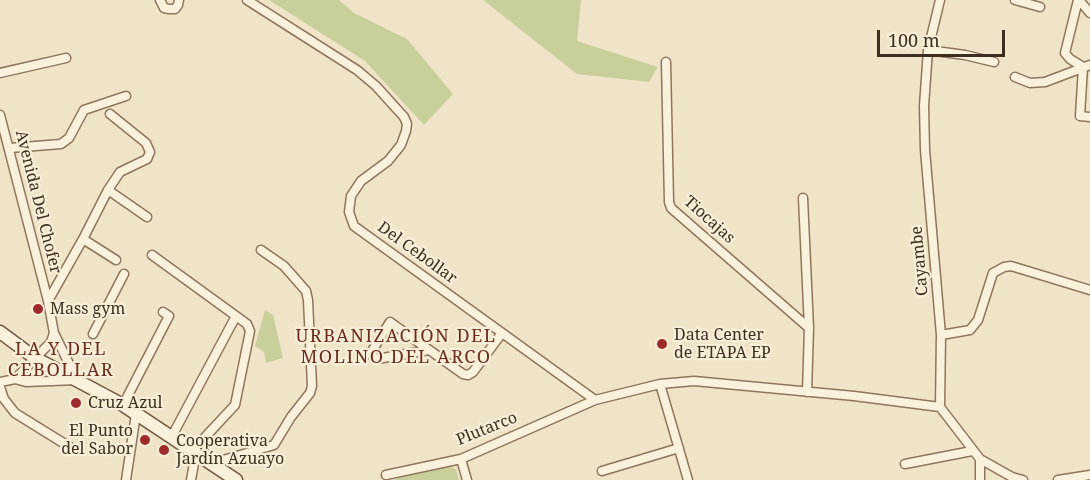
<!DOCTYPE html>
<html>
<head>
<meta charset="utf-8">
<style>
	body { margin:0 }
	#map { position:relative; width:1090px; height:480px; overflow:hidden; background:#f0e4c8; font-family:"Noto Serif",serif }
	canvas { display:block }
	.scale { position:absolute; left:877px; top:30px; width:128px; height:27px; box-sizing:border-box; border:3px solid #3d2e20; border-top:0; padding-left:8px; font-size:18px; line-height:21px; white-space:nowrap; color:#3d2e20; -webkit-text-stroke:4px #f7eed8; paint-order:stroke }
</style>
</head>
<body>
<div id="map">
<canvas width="1090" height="480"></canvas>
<div class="scale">100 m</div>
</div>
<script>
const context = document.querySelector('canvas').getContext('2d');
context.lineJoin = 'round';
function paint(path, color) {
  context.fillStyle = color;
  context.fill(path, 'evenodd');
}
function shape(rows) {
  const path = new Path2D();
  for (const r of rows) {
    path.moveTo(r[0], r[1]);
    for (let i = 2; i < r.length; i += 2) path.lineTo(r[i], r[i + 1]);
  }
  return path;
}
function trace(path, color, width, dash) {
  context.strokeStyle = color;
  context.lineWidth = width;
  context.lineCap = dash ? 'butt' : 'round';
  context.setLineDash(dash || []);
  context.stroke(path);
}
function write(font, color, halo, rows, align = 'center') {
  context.font = font + ' "Noto Serif",serif';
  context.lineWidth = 4.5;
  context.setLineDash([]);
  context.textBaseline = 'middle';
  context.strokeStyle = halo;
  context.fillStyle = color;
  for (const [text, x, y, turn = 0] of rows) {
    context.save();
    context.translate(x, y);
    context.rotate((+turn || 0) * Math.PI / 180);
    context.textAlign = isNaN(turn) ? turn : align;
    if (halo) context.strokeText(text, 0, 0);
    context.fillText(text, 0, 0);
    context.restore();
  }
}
paint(shape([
	[269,0,339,0,354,13,407,39,453,94,424,125,365,61],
	[483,0,581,0,577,41,658,67,649,82,577,74],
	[265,310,273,315,283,358,266,363,264,352,255,346],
	[447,466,456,469,459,480,394,480,418,470]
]), '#c9cf9b');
const street = shape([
	[160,0,164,8,169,9,175,9,178,5,179,0],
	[247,0,357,70,376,86,404,117,407,124,406,131,401,145,388,161,361,181,351,196,349,212,354,226,595,400,660,384,694,381,854,396,940,407],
	[940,0,928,50,924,106,925,150,941,335,940,407,980,459,1012,477,1023,480],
	[1015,0,1040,7],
	[1078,0,1065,53,1070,59,1083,67,1080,116,1090,117],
	[1079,0,1090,13],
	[928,50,965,55,994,62],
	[666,62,669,202,671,208,809,328],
	[0,73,66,58],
	[1015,77,1030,83,1045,82,1090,65],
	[0,115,48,301,54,333,77,380,26,382,15,379,0,382],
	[10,148,61,144,69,138,84,110,126,96],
	[108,190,147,217],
	[803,198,809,328,807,392],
	[83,239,116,260],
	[152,255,247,324,250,331,235,405,193,450],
	[48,301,83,239,108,190,120,172,147,159,150,152,146,143,110,114],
	[93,334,124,274],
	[941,335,970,330,978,320,993,273,1004,267,1011,266,1090,290],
	[429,350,377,359,370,354,390,322,463,374,468,375,473,372,502,333],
	[15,379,51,342,54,333],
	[660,384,688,480],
	[0,387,4,399,15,413,73,449],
	[123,405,169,316,163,312],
	[172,436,236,316],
	[461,459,467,480],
	[980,459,980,480],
	[213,463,274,445,291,417,310,393,312,386,308,300,306,291,284,266,261,250],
	[905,464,972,451],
	[602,471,679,448],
	[386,475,461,459,595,400],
	[126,480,136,414],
	[191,480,196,452],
	[1058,480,1090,475]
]);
const secondary = shape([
	[0,332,35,358,123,405,236,480]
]);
trace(street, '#8d765c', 11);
trace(secondary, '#6f573f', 15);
trace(street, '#faf1dc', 8);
trace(secondary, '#faf1dc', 12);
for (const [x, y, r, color] of [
	[38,309,6,"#9e2a2b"],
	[662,344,6,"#9e2a2b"],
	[76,403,6,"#9e2a2b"],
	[145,440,6,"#9e2a2b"],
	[164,450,6,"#9e2a2b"]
]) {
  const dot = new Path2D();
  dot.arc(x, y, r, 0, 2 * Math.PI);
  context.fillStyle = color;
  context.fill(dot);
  trace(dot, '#f7eed8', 2);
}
write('16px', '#3d2e20', '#f7eed8', [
	["Avenida Del Chofer",38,202,76],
	["Tiocajas",709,220,42],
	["Del Cebollar",417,253,36],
	["Cayambe",920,261,-95],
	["Plutarco",487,429,-22]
]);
write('16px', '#3d2e20', '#f7eed8', [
	["Mass gym",50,309],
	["Data Center",674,335],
	["de ETAPA EP",674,353],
	["Cruz Azul",88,403],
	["El Punto",133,431,"right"],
	["del Sabor",133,449,"right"],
	["Cooperativa",176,441],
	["Jardín Azuayo",176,459]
], 'left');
context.letterSpacing = '1.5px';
write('18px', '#6b2e1e', '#f7eed8', [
	["URBANIZACIÓN DEL",396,337],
	["MOLINO DEL ARCO",396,358],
	["LA Y DEL",61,350],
	["CEBOLLAR",61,371]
]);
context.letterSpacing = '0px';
</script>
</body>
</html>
